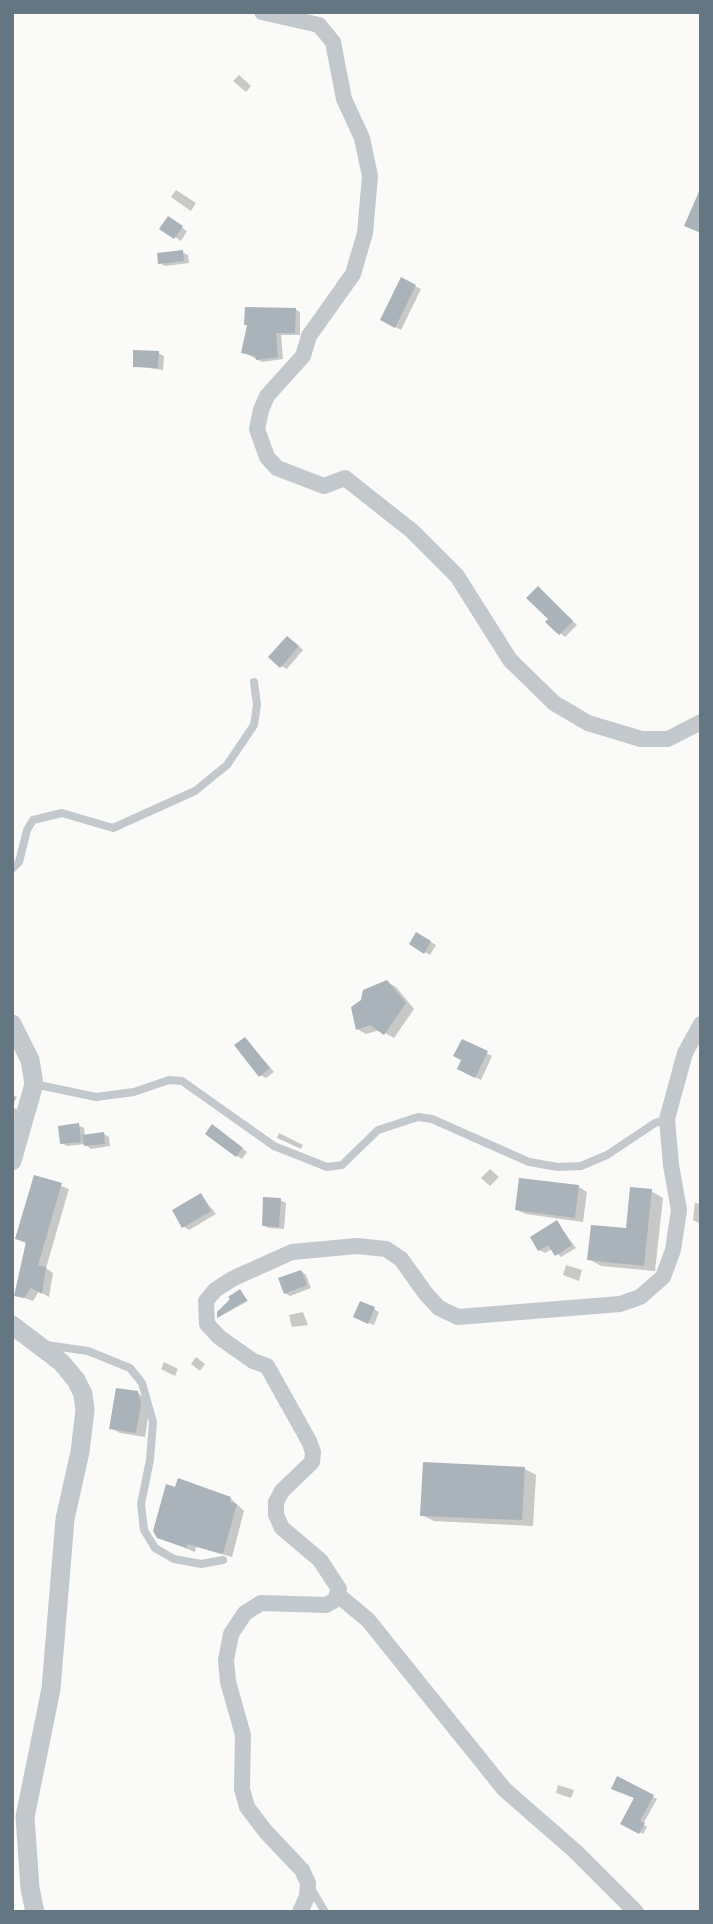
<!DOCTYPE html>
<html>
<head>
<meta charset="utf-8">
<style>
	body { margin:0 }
	#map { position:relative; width:713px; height:1924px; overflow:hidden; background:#fafaf8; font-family:"Exo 2",sans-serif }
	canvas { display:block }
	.frame { position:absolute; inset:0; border:14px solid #657683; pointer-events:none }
</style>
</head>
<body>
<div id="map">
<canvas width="713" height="1924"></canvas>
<div class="frame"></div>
</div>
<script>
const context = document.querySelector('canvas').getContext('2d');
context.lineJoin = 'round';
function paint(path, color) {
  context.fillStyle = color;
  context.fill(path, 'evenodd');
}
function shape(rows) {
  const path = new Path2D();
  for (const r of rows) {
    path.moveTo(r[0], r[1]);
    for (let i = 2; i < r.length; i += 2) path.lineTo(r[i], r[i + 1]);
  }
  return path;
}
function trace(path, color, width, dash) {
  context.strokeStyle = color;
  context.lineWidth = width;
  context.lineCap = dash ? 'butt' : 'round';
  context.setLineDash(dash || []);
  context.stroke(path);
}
paint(shape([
	[239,75,251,86,246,92,233,81],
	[176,190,196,203,191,211,171,197],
	[168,218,187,231,181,241,162,228],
	[182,252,188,255,189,263,165,266,160,263],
	[402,280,421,289,401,330,382,320],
	[295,309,300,312,300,335,281,335,283,359,262,362,243,352,249,326,245,324],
	[158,353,164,356,163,370,135,366],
	[538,588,577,625,565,637,547,622,550,619],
	[293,641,303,650,287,669,281,666],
	[417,934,436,945,430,955,411,944],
	[387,982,396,987,414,1009,394,1038,380,1030,366,1034,357,1029],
	[245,1039,274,1072,266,1078,260,1075],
	[462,1041,492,1056,481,1080,459,1069,463,1060],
	[12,1095,17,1097,12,1106],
	[12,1107,18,1110,14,1118,12,1116],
	[78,1125,84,1128,85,1136,104,1134,109,1137,110,1146,91,1149,85,1144,67,1146,62,1143],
	[218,1130,247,1152,242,1159,237,1156],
	[279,1133,303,1145,301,1149,277,1138],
	[490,1169,499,1177,490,1186,481,1178],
	[36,1177,69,1189,46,1268,53,1273,49,1297,39,1291,33,1301,16,1295,27,1244,17,1239],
	[579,1187,587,1192,583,1222,526,1214,517,1210],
	[651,1191,663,1198,655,1271,601,1266,589,1259,627,1230],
	[201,1195,216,1214,189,1230,183,1226],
	[280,1200,286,1203,284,1229,269,1228,263,1225],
	[695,1203,701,1204,701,1224,693,1220],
	[557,1222,576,1248,561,1257,552,1249,545,1253,539,1250],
	[566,1265,582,1270,579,1281,563,1275],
	[301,1271,306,1275,311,1288,290,1296,285,1293],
	[240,1291,248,1301,219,1317,219,1313],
	[374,1309,379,1312,374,1325,360,1320],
	[303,1312,308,1325,292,1327,289,1315],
	[196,1357,205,1364,200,1371,191,1364],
	[164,1362,178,1369,175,1376,161,1369],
	[137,1393,146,1398,149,1410,145,1437,120,1433,111,1428],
	[525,1469,536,1475,533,1526,434,1521,422,1515],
	[231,1499,244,1511,232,1557,196,1547,195,1552,158,1537],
	[617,1778,657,1799,643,1824,647,1827,643,1834,622,1823,636,1798],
	[558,1785,574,1790,571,1798,556,1793]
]), '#0003');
paint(shape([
	[701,187,701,233,684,226],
	[168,216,183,226,174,239,159,229],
	[183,250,184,261,158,264,157,253],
	[401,277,416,285,395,328,380,320],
	[245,307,296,308,295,333,276,333,278,357,256,360,255,356,241,353,247,325,244,325],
	[133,350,159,351,158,368,133,367],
	[538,586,573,621,559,635,545,622,548,619,526,598],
	[287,636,299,646,280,668,268,657],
	[416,932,431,941,424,954,409,944],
	[387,980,406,1003,384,1035,370,1025,356,1030,351,1007,361,1000,363,990],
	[245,1037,270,1068,259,1077,234,1045],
	[462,1039,488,1051,475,1078,457,1069,461,1060,453,1056],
	[79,1123,81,1142,60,1144,58,1126],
	[212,1124,243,1148,236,1157,205,1134],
	[104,1132,105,1144,84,1146,82,1135],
	[34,1175,62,1183,38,1265,46,1267,42,1294,31,1288,24,1298,14,1296,26,1242,15,1239],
	[519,1178,579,1185,575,1218,515,1210],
	[630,1187,652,1189,644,1266,587,1260,591,1225,626,1228],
	[201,1193,211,1211,182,1228,172,1210],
	[263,1197,281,1198,279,1227,262,1226],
	[557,1220,572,1245,555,1256,548,1245,538,1251,530,1237],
	[301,1270,307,1285,284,1294,278,1278],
	[240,1289,247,1300,217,1318,217,1312,230,1299,228,1297],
	[360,1301,375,1307,368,1324,353,1317],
	[116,1388,138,1391,141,1404,136,1433,109,1429],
	[423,1462,525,1467,522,1520,420,1516],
	[178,1478,231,1497,230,1502,237,1504,223,1554,188,1544,186,1548,157,1538,153,1531,166,1484,175,1487],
	[617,1776,654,1795,640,1821,645,1823,639,1834,620,1824,634,1798,611,1789]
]), '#aab3b9');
trace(shape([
	[12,869,19,862,27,830,33,820,62,813,113,828,195,791,227,765,254,725,257,705,254,682],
	[34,1084,96,1097,134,1092,169,1080,182,1081,274,1146,327,1167,342,1165,378,1130,418,1117,432,1119,529,1162,558,1167,581,1166,607,1155,655,1123,667,1119],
	[46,1345,88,1351,130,1368,142,1383,153,1422,150,1460,141,1504,144,1530,155,1548,174,1559,201,1564,223,1560],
	[309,1885,325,1912]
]), '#c3c8cc', 8);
trace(shape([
	[262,12,319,25,333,42,344,99,362,138,370,176,365,233,353,274,309,336,303,356,267,396,261,410,257,429,267,457,277,468,324,486,345,478,412,531,457,576,510,660,554,703,588,723,641,739,668,739,701,722],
	[338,1595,368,1620,504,1789,576,1852,636,1912],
	[300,1912,307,1897,308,1883,302,1870,266,1832,247,1807,242,1789,243,1735,228,1682,226,1660,231,1634,245,1613,261,1603,326,1605,335,1600,339,1589,320,1560,282,1528,276,1515,276,1502,282,1491,312,1462,313,1452,309,1441,267,1366,253,1361,219,1337,207,1324,206,1301,215,1290,234,1278,292,1252,357,1246,386,1249,401,1259,426,1294,439,1308,458,1317,620,1304,640,1297,663,1277,673,1250,679,1210,671,1165,667,1119,685,1053,701,1024]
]), '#c3c8cc', 16);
trace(shape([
	[12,1024,30,1060,34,1084,12,1161],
	[12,1325,61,1362,76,1380,83,1394,85,1410,80,1452,65,1519,51,1689,25,1817,30,1888,35,1912]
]), '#c3c8cc', 19);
</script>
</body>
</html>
